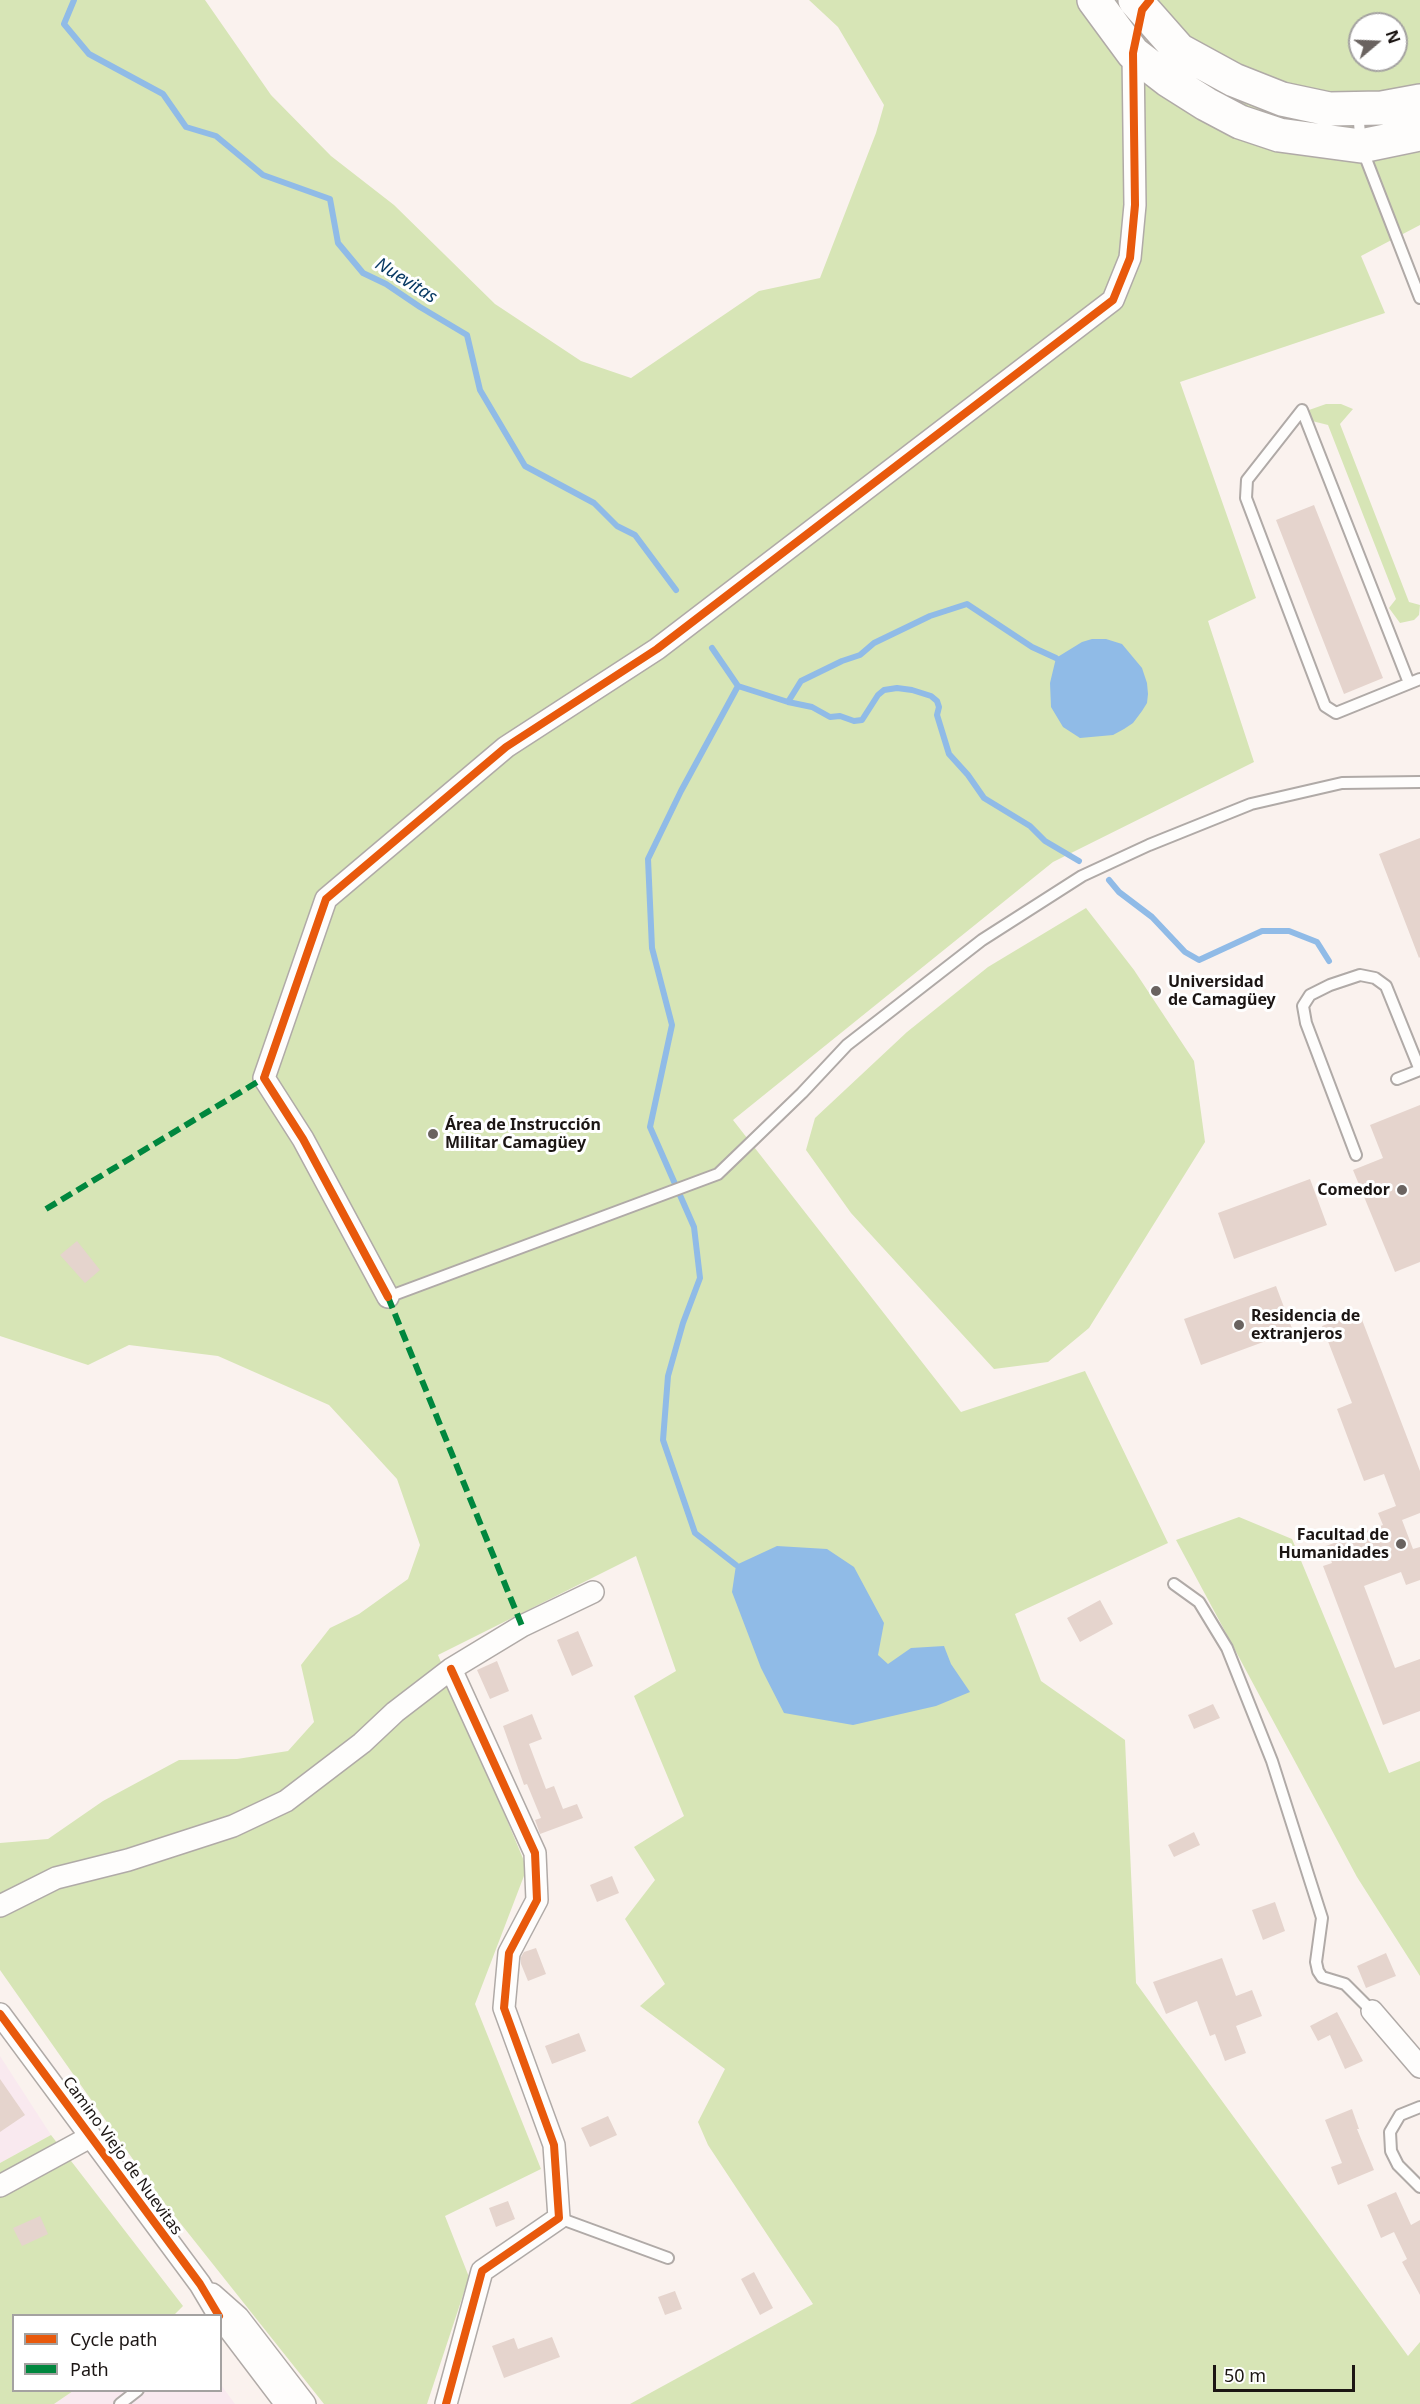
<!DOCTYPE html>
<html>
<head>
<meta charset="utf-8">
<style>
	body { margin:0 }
	#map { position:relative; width:1420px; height:2404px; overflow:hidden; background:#faf2ee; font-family:"Noto Sans",sans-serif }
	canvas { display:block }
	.legend { position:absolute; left:12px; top:2314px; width:210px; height:78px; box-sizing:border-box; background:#fff; border:2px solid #a4a2a1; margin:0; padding:8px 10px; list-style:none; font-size:18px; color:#1c1614 }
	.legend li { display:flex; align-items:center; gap:12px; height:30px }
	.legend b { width:30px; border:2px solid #a4a2a1 }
	.north { position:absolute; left:1348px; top:12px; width:60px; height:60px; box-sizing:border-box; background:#fff; border:2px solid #a4a2a1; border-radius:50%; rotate:71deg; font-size:16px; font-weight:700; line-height:24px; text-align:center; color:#1c1614 }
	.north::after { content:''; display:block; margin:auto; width:21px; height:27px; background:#6a6360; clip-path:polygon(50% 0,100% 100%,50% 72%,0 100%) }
	.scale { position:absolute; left:1213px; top:2365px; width:142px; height:27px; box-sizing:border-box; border:3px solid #1c1614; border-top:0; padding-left:8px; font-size:18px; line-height:21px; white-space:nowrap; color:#1c1614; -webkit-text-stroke:4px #fff; paint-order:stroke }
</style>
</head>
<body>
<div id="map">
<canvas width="1420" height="2404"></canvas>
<ul class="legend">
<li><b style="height:8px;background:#e8590c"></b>Cycle path</li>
<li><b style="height:8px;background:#00873e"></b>Path</li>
</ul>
<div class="north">N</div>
<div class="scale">50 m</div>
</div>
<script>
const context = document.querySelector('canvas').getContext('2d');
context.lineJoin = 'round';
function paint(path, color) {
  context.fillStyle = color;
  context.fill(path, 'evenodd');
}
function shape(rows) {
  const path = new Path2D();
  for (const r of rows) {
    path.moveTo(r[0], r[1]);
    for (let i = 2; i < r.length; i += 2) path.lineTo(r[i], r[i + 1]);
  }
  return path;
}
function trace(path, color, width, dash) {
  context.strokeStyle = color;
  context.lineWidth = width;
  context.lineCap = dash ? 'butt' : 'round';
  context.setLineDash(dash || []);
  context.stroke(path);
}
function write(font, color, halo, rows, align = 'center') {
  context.font = font + ' "Noto Sans",sans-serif';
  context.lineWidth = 6;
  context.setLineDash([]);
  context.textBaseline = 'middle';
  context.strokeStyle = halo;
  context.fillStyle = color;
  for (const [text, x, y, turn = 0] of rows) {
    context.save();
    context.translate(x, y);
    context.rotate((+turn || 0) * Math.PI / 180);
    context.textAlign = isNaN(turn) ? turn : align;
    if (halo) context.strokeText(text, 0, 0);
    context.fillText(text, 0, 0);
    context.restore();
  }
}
paint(shape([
	[0,2056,51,2135,0,2163],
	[221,2385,235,2404,54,2404,73,2391,220,2390]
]), '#f9e9ef');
paint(shape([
	[0,0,205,0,271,95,331,156,394,205,495,304,581,361,631,378,759,291,820,278,876,133,884,105,838,27,809,0,1420,0,1420,225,1361,256,1385,313,1180,382,1256,598,1208,621,1254,762,1053,862,733,1120,961,1412,1085,1371,1168,1543,1015,1614,1041,1681,1125,1740,1136,1983,1408,2356,1420,2342,1420,2404,630,2404,813,2304,708,2145,698,2122,725,2069,640,2006,665,1984,625,1919,655,1880,634,1847,684,1816,634,1696,676,1671,636,1556,438,1655,527,1868,475,2004,541,2169,445,2216,469,2277,427,2404,324,2404,158,2195,0,1970,0,1843,48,1839,103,1801,179,1760,237,1759,288,1751,314,1722,301,1665,330,1628,359,1614,408,1579,420,1545,397,1479,329,1405,218,1356,129,1345,88,1365,0,1336],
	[1360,24,1396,24,1396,60,1360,60],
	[1326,404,1341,404,1353,409,1340,424,1409,602,1420,605,1419,615,1414,620,1400,623,1389,608,1396,599,1328,425,1312,421,1309,410],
	[1086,908,1134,970,1194,1061,1205,1142,1089,1328,1048,1362,994,1369,851,1213,806,1150,815,1118,907,1032,988,967],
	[1239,1517,1292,1539,1389,1773,1420,1761,1420,1976,1357,1877,1176,1540],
	[51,2135,183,2306,174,2315,14,2316,14,2390,73,2391,54,2404,0,2404,0,2163]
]), '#d7e5b6');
paint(shape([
	[1092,639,1106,639,1122,644,1142,668,1147,683,1148,694,1147,703,1142,711,1133,723,1124,729,1113,735,1080,738,1063,727,1051,707,1050,683,1056,658,1082,642],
	[777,1546,827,1549,854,1567,884,1623,878,1655,888,1664,911,1648,944,1646,951,1664,970,1692,936,1706,853,1725,784,1713,761,1668,732,1592,736,1565]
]), '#90bbe7');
trace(shape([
	[74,0,64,24,89,54,163,94,186,127,216,136,263,175,330,199,338,243,363,273,386,284,420,307,467,335,480,390,525,466,594,503,617,526,635,535,676,590],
	[712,648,738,686,788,702,812,707,830,717,840,716,854,721,862,720,878,695,884,690,897,688,912,690,931,696,937,701,939,707,937,715,949,754,968,775,984,798,1030,826,1045,841,1079,861],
	[788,702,801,681,842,661,860,655,874,643,930,616,967,604,1032,647,1056,658],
	[1109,880,1119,892,1152,917,1185,952,1199,960,1262,931,1289,931,1317,942,1329,961],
	[736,1565,695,1533,663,1440,668,1376,683,1323,700,1278,694,1227,650,1127,672,1025,652,948,648,859,681,791,738,686]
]), '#90bbe7', 6);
paint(shape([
	[1314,505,1383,678,1344,694,1276,520],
	[1420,838,1420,957,1419,958,1379,854],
	[1420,1105,1420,1262,1395,1272,1353,1170,1383,1158,1370,1125],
	[1310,1179,1327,1225,1234,1259,1218,1213],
	[77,1241,100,1270,85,1283,60,1255],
	[1276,1286,1293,1331,1201,1365,1184,1319],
	[1359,1312,1420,1471,1420,1513,1402,1520,1413,1549,1420,1547,1420,1580,1406,1585,1401,1572,1364,1586,1395,1668,1420,1659,1420,1711,1383,1725,1323,1566,1332,1563,1326,1546,1383,1525,1378,1513,1396,1506,1384,1474,1364,1481,1337,1409,1352,1403,1322,1326],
	[1100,1600,1113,1624,1080,1642,1067,1618],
	[578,1631,593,1666,572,1676,557,1640],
	[497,1661,509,1691,490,1699,477,1670],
	[1213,1704,1220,1718,1194,1729,1188,1715],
	[532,1714,542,1739,529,1744,546,1789,554,1786,563,1809,577,1804,583,1818,540,1834,535,1820,541,1818,527,1784,524,1785,503,1726],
	[1194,1832,1200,1845,1174,1857,1168,1845],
	[612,1876,619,1893,597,1902,590,1885],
	[1275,1902,1285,1931,1263,1940,1252,1910],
	[536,1948,546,1974,528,1981,521,1964,521,1957,524,1952],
	[1386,1953,1396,1976,1366,1988,1357,1966],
	[1222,1958,1236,1996,1252,1990,1262,2016,1236,2026,1246,2053,1225,2061,1215,2034,1210,2036,1197,2001,1166,2014,1153,1982],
	[1337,2012,1363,2061,1345,2069,1330,2035,1318,2041,1310,2026],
	[579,2033,586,2051,552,2064,545,2046],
	[0,2079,25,2115,0,2132],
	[1352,2109,1359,2129,1357,2129,1374,2170,1338,2185,1331,2167,1342,2163,1325,2120],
	[608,2116,617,2135,590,2147,581,2128],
	[1396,2192,1411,2225,1420,2220,1420,2295,1402,2262,1407,2259,1394,2232,1381,2238,1367,2205],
	[508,2201,515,2219,496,2227,489,2208],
	[40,2216,48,2234,22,2246,13,2228],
	[754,2272,773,2308,760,2315,741,2279],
	[675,2291,682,2309,665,2315,658,2297],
	[552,2337,560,2357,504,2378,492,2346,514,2338,518,2349]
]), '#e5d4cd');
const service = shape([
	[1358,111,1361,146,1420,298],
	[1409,683,1302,410,1247,480,1246,498,1325,706,1336,713,1420,679],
	[1397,1079,1420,1070],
	[1356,1155,1306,1023,1303,1006,1310,995,1330,985,1360,975,1375,978,1386,986,1420,1070],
	[388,1297,718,1174,802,1093,847,1045,982,940,1082,876,1149,845,1251,804,1342,783,1420,782],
	[1174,1584,1199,1602,1227,1648,1272,1761,1322,1918,1316,1962,1318,1971,1322,1977,1345,1984,1372,2011],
	[1420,2107,1400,2115,1390,2132,1391,2151,1398,2165,1420,2187],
	[559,2218,668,2258],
	[120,2404,138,2390]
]);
const minor = shape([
	[388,1297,303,1139,264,1078,326,899,506,747,657,649,1113,300,1130,258,1135,205,1133,53],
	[0,1906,56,1878,128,1860,233,1826,286,1801,362,1743,395,1712,451,1669,522,1626,593,1592],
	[1372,2011,1420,2067],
	[0,2014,200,2284,219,2316],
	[0,2186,90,2137],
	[212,2294,238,2317,305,2404],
	[220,2317,286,2404],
	[446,2404,482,2271,559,2218,554,2145,504,2008,509,1953,537,1900,535,1853,451,1669]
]);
const primary = shape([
	[1094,0,1133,53,1168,80,1206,104,1240,122,1279,135,1361,146,1420,134],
	[1135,0,1179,50,1234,80,1282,99,1329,109,1382,108,1420,101]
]);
trace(service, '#b0aaa7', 14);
trace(minor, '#b0aaa7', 24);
trace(primary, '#b0aaa7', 36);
trace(service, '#fefdfc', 10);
trace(minor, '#fefdfc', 21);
trace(primary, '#fefdfc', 33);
trace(shape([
	[46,1209,264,1078],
	[388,1297,522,1626]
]), '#00873e', 6, [12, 6]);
trace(shape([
	[388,1297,303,1139,264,1078,326,899,506,747,657,649,1113,300,1130,258,1135,205,1133,53,1142,10,1150,0],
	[0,2014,200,2284,219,2316],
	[446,2404,482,2271,559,2218,554,2145,504,2008,509,1953,537,1900,535,1853,451,1669]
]), '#e8590c', 8);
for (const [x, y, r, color] of [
	[1156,991,6,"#6a6360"],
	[433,1134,6,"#6a6360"],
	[1402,1190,6,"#6a6360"],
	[1239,1325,6,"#6a6360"],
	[1401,1544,6,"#6a6360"]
]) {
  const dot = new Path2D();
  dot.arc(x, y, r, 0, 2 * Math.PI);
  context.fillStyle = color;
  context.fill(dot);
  trace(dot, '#fff', 2);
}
write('bold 16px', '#1c1614', '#fff', [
	["Universidad",1168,982],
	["de Camagüey",1168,1000],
	["Área de Instrucción",445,1125],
	["Militar Camagüey",445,1143],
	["Comedor",1390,1190,"right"],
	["Residencia de",1251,1316],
	["extranjeros",1251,1334],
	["Facultad de",1389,1535,"right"],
	["Humanidades",1389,1553,"right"]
], 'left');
write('16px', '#1c1614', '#fff', [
	["Camino Viejo de Nuevitas",122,2156,54]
]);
write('italic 18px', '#093a64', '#fff', [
	["Nuevitas",406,281,32]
]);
</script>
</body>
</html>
